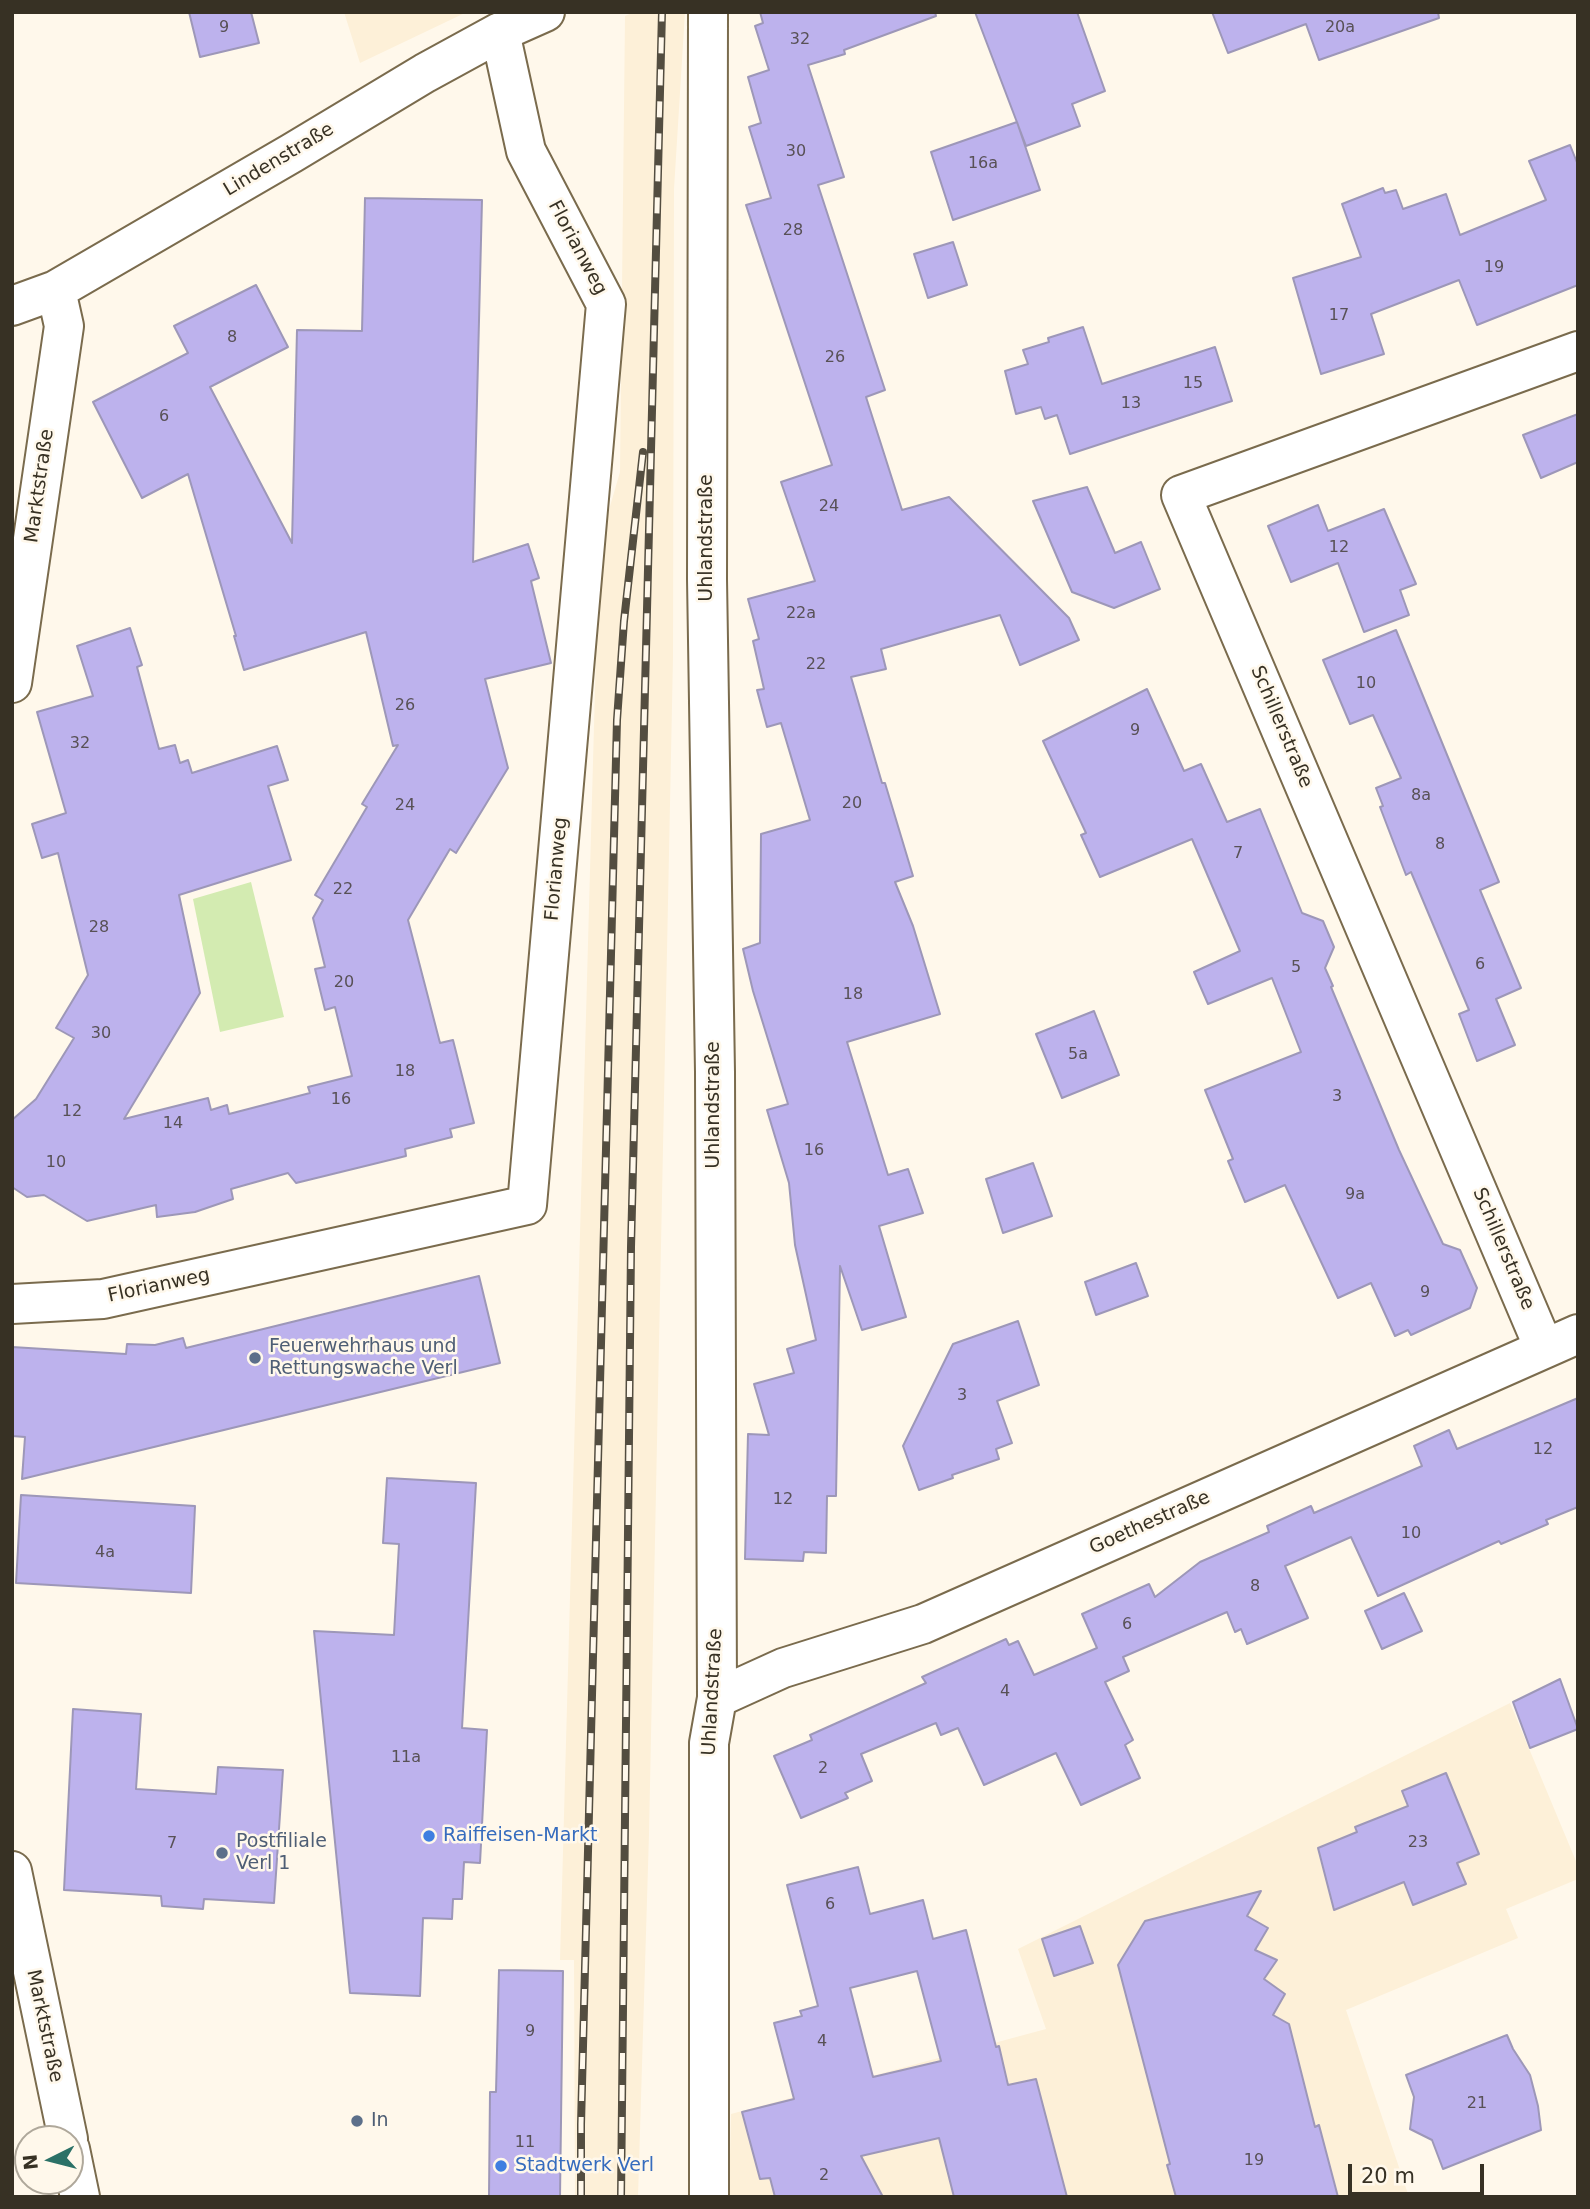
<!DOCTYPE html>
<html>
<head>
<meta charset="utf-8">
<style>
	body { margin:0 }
	#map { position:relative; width:1590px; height:2209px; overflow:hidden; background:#fff8eb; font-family:"DejaVu Sans",sans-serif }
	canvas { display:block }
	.frame { position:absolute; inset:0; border:14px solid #373124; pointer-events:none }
	.north { position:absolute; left:14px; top:2125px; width:70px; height:70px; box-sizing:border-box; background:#fff8eb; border:2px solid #afa89b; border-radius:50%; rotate:264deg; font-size:19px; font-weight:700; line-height:28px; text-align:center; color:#373124 }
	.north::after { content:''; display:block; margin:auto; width:24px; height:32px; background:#2b7167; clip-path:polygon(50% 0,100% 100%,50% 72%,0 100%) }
	.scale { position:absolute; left:1348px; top:2164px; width:136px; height:32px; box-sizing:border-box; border:4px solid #373124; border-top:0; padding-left:9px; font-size:21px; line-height:24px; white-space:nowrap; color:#373124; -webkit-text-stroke:5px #fff8eb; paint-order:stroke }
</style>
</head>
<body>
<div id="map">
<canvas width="1590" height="2209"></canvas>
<div class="frame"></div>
<div class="north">N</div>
<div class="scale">20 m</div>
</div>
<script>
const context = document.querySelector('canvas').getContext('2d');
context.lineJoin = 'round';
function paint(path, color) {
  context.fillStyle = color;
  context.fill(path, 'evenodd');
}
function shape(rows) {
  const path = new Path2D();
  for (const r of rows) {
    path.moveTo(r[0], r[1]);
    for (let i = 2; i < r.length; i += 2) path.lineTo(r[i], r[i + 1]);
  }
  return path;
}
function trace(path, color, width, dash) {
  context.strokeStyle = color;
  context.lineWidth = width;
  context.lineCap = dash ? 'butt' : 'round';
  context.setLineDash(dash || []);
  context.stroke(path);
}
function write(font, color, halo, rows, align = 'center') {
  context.font = font + ' "DejaVu Sans",sans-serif';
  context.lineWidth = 5;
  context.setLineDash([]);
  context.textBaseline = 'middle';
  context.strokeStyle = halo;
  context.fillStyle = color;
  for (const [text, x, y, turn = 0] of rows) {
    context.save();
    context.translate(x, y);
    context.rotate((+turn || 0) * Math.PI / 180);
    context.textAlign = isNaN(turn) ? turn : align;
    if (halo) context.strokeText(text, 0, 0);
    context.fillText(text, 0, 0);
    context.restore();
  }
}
paint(shape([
	[344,12,467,12,360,63],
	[634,12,685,12,674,189,673,657,649,1834,638,2197,575,2197,574,1960,560,1960,599,544,620,472,625,16],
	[1510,1703,1578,1866,1578,1879,1506,1909,1518,1938,1346,2010,1409,2197,729,2197,731,2114,1046,2029,1018,1949]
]), '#fdf0d8');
paint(shape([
	[251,882,284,1017,220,1032,193,899]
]), '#d3ebb1');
const building = shape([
	[189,12,251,12,259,43,200,57,189,12],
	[760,12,935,12,936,16,844,50,845,54,808,65,844,177,818,185,885,390,866,397,902,510,949,497,1069,618,1079,640,1020,665,1000,615,881,649,886,669,851,677,882,783,885,783,913,876,895,882,913,926,940,1014,847,1042,888,1175,908,1169,923,1213,879,1226,906,1317,862,1330,840,1266,836,1496,827,1496,826,1553,804,1552,803,1561,745,1559,748,1434,769,1435,754,1384,794,1373,787,1349,816,1340,795,1245,789,1183,767,1110,788,1104,753,991,743,949,760,943,761,834,810,820,781,723,767,727,757,690,764,689,753,641,759,639,748,599,815,581,781,482,832,465,746,205,771,198,749,127,761,123,748,77,769,70,755,26,763,23,760,12],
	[975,12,1077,12,1105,91,1072,104,1080,126,1026,146,975,12],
	[1212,12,1438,12,1439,18,1319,60,1306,24,1228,53,1212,12],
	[1017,122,1040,190,953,220,931,152,1017,122],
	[1570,145,1578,165,1578,285,1477,325,1459,280,1371,314,1384,354,1321,374,1293,278,1361,257,1342,204,1383,188,1385,193,1396,190,1403,209,1446,194,1460,235,1546,200,1529,161,1570,145],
	[365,198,482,200,473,562,528,544,539,578,531,581,551,663,485,679,508,768,456,853,450,849,408,920,440,1043,453,1040,474,1123,450,1129,452,1137,405,1149,406,1156,296,1183,288,1173,231,1189,233,1199,195,1212,157,1217,156,1205,87,1221,44,1195,27,1197,12,1187,12,1120,36,1099,74,1038,56,1028,88,975,58,853,42,858,32,824,66,813,37,712,93,696,77,646,130,628,142,665,137,667,159,749,175,745,180,763,188,760,192,773,277,746,288,780,268,786,291,860,179,895,200,993,124,1119,208,1098,211,1110,227,1105,229,1114,310,1093,308,1087,352,1076,335,1007,325,1010,315,969,325,967,313,918,323,900,315,895,367,807,362,804,398,745,393,746,366,632,244,670,234,636,236,636,188,474,142,498,93,402,188,353,174,326,256,285,288,347,210,387,292,543,297,330,362,331,365,198],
	[953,242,967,285,928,298,914,254,953,242],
	[1083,327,1102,384,1215,347,1232,401,1070,454,1057,415,1045,419,1041,407,1016,414,1005,371,1028,364,1023,350,1049,342,1048,338,1083,327],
	[1578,414,1578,462,1541,478,1523,435,1578,414],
	[1087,487,1115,553,1141,542,1160,589,1114,608,1072,592,1033,501,1087,487],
	[1318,505,1328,531,1384,509,1416,584,1400,590,1409,615,1364,632,1338,563,1291,582,1268,526,1318,505],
	[1396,630,1499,882,1480,890,1521,988,1496,999,1515,1045,1477,1061,1459,1014,1469,1010,1411,872,1406,875,1380,807,1383,806,1376,788,1401,778,1373,715,1350,724,1323,660,1396,630],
	[1147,689,1184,771,1201,764,1227,822,1260,809,1302,913,1323,921,1334,947,1325,968,1333,986,1331,987,1399,1150,1443,1244,1460,1250,1477,1288,1470,1308,1411,1335,1408,1330,1395,1336,1371,1283,1338,1298,1285,1185,1245,1202,1228,1161,1233,1159,1205,1090,1301,1052,1272,978,1208,1004,1194,972,1240,951,1192,839,1100,877,1081,835,1086,833,1043,741,1147,689],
	[1094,1011,1119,1075,1062,1098,1036,1034,1094,1011],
	[1033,1163,1052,1216,1003,1233,986,1179,1033,1163],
	[1136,1263,1148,1296,1096,1315,1085,1282,1136,1263],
	[479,1276,500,1363,22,1479,25,1437,12,1436,12,1347,126,1354,127,1344,155,1345,183,1338,186,1348,479,1276],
	[1018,1321,1039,1385,997,1401,1012,1443,996,1449,999,1459,952,1475,953,1478,919,1490,903,1446,953,1344,1018,1321],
	[1578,1398,1578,1507,1546,1520,1548,1524,1501,1544,1499,1541,1378,1596,1351,1537,1285,1566,1308,1618,1247,1644,1241,1629,1235,1632,1227,1612,1123,1657,1129,1671,1105,1682,1133,1740,1125,1745,1140,1778,1081,1805,1056,1753,984,1785,958,1728,941,1735,936,1723,861,1754,872,1781,845,1793,848,1798,801,1818,774,1756,812,1740,810,1735,926,1683,922,1677,1006,1639,1009,1645,1018,1641,1034,1675,1097,1648,1082,1614,1149,1584,1155,1597,1200,1562,1269,1532,1267,1526,1311,1506,1314,1513,1422,1466,1414,1446,1449,1430,1457,1449,1578,1398],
	[387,1478,476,1483,462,1728,487,1730,480,1863,464,1862,462,1899,453,1899,452,1919,423,1918,420,1996,350,1993,314,1631,394,1635,399,1544,383,1543,387,1478],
	[21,1495,195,1506,191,1593,16,1583,21,1495],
	[1404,1593,1422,1631,1382,1649,1365,1611,1404,1593],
	[1560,1679,1578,1729,1530,1748,1513,1702,1560,1679],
	[73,1709,141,1714,136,1789,216,1794,218,1767,283,1770,274,1903,204,1899,203,1909,162,1906,161,1896,64,1890,73,1709],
	[1446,1773,1479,1854,1457,1863,1466,1884,1413,1905,1404,1882,1334,1910,1318,1848,1357,1832,1355,1827,1408,1806,1402,1791,1446,1773],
	[858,1867,870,1914,923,1900,933,1939,966,1930,996,2047,999,2046,1008,2085,1036,2079,1067,2197,954,2197,939,2138,861,2156,883,2197,775,2197,770,2178,760,2179,742,2112,794,2099,774,2023,802,2016,800,2011,818,2006,787,1885,858,1867],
	[917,1971,941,2061,873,2077,850,1988,917,1971],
	[1261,1891,1247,1916,1268,1928,1255,1950,1277,1960,1264,1979,1285,1994,1273,2015,1289,2024,1315,2127,1319,2125,1338,2197,1176,2197,1167,2165,1170,2164,1118,1965,1145,1921,1261,1891],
	[1080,1926,1093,1963,1054,1976,1042,1939,1080,1926],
	[499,1970,563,1971,560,2197,489,2196,490,2092,496,2092,499,1970],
	[1507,2035,1513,2049,1530,2075,1538,2106,1541,2130,1443,2169,1432,2140,1410,2129,1414,2097,1406,2075,1507,2035]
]);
paint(building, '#bdb2ed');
trace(building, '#9d97b8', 2);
const minor = shape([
	[708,12,707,579,715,1072,717,1698,709,1743,709,2197],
	[12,306,56,290,292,153,425,73,500,32,545,12],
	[12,683,64,326,56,290],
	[12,1304,103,1299,527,1205,606,304,526,151,500,32],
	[1544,1348,1181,495,1578,351],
	[717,1698,783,1668,923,1624,1578,1334],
	[12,1871,68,2139],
	[70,2149,80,2197]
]);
trace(minor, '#7a6b4d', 42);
trace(minor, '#fff', 38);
const rail = shape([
	[581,2197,581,2124,617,720,624,621,643,452],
	[621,2197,631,1247,662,12]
]);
trace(rail, '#534d40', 8);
trace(rail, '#fff8eb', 5, [16]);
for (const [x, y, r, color] of [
	[255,1358,7,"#5c6f8a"],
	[429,1836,7,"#3f7fe0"],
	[222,1853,7,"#5c6f8a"],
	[357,2121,7,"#5c6f8a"],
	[501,2166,7,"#3f7fe0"]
]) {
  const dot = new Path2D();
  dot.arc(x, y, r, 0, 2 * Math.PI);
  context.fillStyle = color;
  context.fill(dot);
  trace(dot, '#fff8eb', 2.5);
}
write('16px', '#585156', null, [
	["9",224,28],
	["20a",1340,28],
	["32",800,40],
	["30",796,152],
	["16a",983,164],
	["28",793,231],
	["19",1494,268],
	["17",1339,316],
	["8",232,338],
	["26",835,358],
	["15",1193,384],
	["13",1131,404],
	["6",164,417],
	["24",829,507],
	["12",1339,548],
	["22a",801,614],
	["22",816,665],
	["10",1366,684],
	["26",405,706],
	["9",1135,731],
	["32",80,744],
	["8a",1421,796],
	["20",852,804],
	["24",405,806],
	["8",1440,845],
	["7",1238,854],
	["22",343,890],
	["28",99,928],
	["6",1480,965],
	["5",1296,968],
	["20",344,983],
	["18",853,995],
	["30",101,1034],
	["5a",1078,1055],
	["18",405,1072],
	["3",1337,1097],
	["16",341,1100],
	["12",72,1112],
	["14",173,1124],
	["16",814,1151],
	["10",56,1163],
	["9a",1355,1195],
	["9",1425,1293],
	["3",962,1396],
	["12",1543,1450],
	["12",783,1500],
	["10",1411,1534],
	["4a",105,1553],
	["8",1255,1587],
	["6",1127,1625],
	["4",1005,1692],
	["11a",406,1758],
	["2",823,1769],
	["23",1418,1843],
	["7",172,1844],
	["6",830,1905],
	["9",530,2032],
	["4",822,2042],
	["21",1477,2104],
	["11",525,2143],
	["19",1254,2161],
	["2",824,2176]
]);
write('19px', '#373124', '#fff8eb', [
	["Lindenstraße",279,160,-31],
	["Florianweg",577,248,62],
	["Marktstraße",40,486,-82],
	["Uhlandstraße",707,538,-90],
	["Schillerstraße",1281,727,67],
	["Florianweg",557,869,-85],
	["Uhlandstraße",714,1105,-90],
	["Schillerstraße",1503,1249,67],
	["Florianweg",159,1286,-12],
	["Goethestraße",1150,1523,-24],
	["Uhlandstraße",713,1692,-87],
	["Marktstraße",44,2026,78]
]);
write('19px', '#4e5e75', '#fff8eb', [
	["Feuerwehrhaus und",269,1347],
	["Rettungswache Verl",269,1369],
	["Postfiliale",236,1842],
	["Verl 1",236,1864],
	["In",371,2121]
], 'left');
write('19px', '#366cbe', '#fff8eb', [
	["Raiffeisen-Markt",443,1836],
	["Stadtwerk Verl",515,2166]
], 'left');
</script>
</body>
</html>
